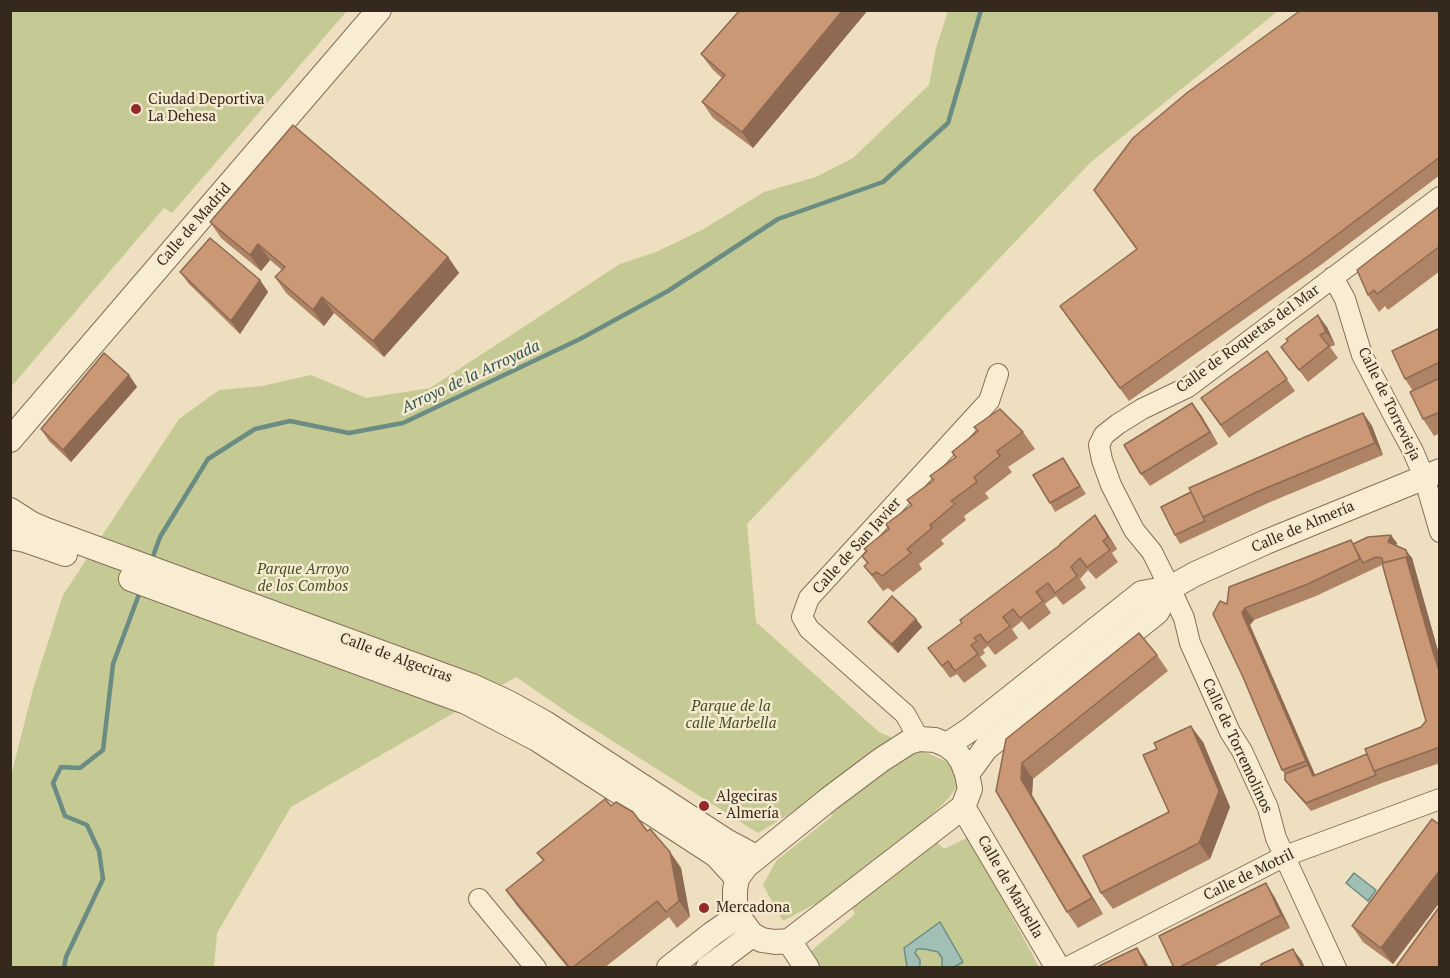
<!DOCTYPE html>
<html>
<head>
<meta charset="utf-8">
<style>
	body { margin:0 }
	#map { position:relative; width:1450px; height:978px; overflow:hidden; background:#eddfbf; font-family:"PT Serif",serif }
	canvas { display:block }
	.frame { position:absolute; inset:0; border:12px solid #35281c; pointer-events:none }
</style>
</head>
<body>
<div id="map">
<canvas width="1450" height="978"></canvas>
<div class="frame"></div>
</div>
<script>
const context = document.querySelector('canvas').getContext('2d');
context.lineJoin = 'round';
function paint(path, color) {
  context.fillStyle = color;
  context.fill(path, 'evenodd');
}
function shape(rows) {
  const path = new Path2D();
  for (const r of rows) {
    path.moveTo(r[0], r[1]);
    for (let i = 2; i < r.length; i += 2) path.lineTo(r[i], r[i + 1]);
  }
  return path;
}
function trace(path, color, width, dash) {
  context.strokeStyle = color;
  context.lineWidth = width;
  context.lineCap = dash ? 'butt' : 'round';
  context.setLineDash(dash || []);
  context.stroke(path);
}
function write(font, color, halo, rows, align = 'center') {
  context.font = font + ' "PT Serif",serif';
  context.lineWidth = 5;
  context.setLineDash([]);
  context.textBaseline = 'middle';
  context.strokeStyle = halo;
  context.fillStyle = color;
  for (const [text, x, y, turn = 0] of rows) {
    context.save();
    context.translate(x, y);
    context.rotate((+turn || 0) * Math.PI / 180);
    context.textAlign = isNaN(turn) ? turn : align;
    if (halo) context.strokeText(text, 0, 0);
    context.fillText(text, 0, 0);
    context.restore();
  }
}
paint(shape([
	[11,10,347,11,172,213,164,208,11,387],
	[948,11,1278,11,1091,162,747,524,756,622,879,732,950,763,959,784,948,799,920,826,944,849,969,837,1039,967,820,967,810,952,855,914,843,889,783,921,763,885,776,861,832,816,821,795,758,833,573,716,516,677,291,807,217,933,214,967,11,968,11,776,33,689,63,595,179,419,219,390,262,386,311,375,366,398,430,388,620,264,656,252,702,230,764,192,816,177,853,158,929,85,936,48]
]), '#c5ca94');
const water = shape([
	[1354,873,1376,890,1368,901,1346,883,1354,873],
	[940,922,963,962,954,967,942,967,942,958,938,952,925,949,917,949,915,953,920,960,920,965,919,967,907,967,904,948,940,922]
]);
paint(water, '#a2bfb6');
trace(water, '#6a8c83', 1.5);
trace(shape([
	[151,562,160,537,208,459,255,429,290,421,349,433,403,423,580,339,668,291,778,219,883,182,948,123,981,10],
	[64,968,66,957,103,879,99,851,87,825,65,816,53,783,61,767,80,768,103,750,113,664,141,589]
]), '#6a8c83', 4.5);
const minor = shape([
	[1333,277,1345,299,1362,355,1395,418,1413,451,1424,477,1440,532],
	[919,739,905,714,809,629,802,617,809,598,989,401,998,374],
	[479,899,536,968],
	[1066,968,1285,856,1440,799],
	[1336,968,1276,838,1268,808,1242,751,1230,732,1190,643,1184,618,1170,588,1152,552,1134,530,1111,485,1102,460,1099,445,1104,435,1118,424,1142,409,1188,387,1440,197]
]);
const tertiary = shape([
	[10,440,379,10],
	[10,510,32,524,46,530,472,686,509,703,545,723,726,841,756,857],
	[10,537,25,540,65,554],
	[131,579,466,702,537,739,613,788,716,855,737,878],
	[919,739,935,740,947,745,956,752,962,761,967,774,970,789,963,807,789,941,775,942,762,940,752,935,738,916,735,904,735,890,737,878,746,866,829,799,881,760,909,742,919,739],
	[947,745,971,729,1142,593,1170,588,1195,574,1266,542,1440,471],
	[967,774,986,748,1157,612,1170,588],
	[963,807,1058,968],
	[789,941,807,968],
	[669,968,712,934,738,916],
	[708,968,752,935]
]);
trace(minor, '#856f58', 22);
trace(tertiary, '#856f58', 26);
trace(minor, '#f8ecd2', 20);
trace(tertiary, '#f8ecd2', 24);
paint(shape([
	[740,10,868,10,753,148,713,118,702,102,722,78,713,70,701,54],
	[1440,10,1440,175,1322,264,1129,401,1068,318],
	[1440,206,1440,271,1388,310,1385,306,1379,312,1368,295],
	[210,222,448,257,459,273,384,357,334,313,324,326,286,293,275,277,282,270,270,260,261,271,221,238],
	[180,272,260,280,268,292,240,334,189,284],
	[1327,327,1335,345,1330,347,1338,358,1308,382,1281,347],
	[1440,328,1440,433,1434,436,1423,419,1413,391,1405,379],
	[1267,351,1295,391,1229,438,1201,398],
	[129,375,137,387,71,462,49,441,41,429],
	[1192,403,1201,415,1218,444,1150,486,1141,474],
	[1363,413,1372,426,1383,455,1268,503,1180,544,1175,535],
	[974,427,1023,432,1035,449,1008,467,1012,472,985,493,989,498,964,516,966,520,941,540,944,544,919,564,922,569,893,592,888,588,883,591,864,566,867,563,862,556,866,552,864,549,889,529,911,506,907,500,934,481,930,476,955,457,952,452,977,432],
	[1063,458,1086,494,1055,512,1050,503],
	[1095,515,1117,549,1112,553,1118,562,1096,579,1088,570,1080,579,1086,588,1063,605,1056,596,1050,600,1045,604,1051,613,1029,630,1022,621,1012,629,1018,638,995,655,988,646,983,650,985,653,980,657,987,666,964,683,957,674,950,678,928,648,962,623,1060,545],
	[1397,543,1396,545,1412,558,1440,658,1440,763,1382,783,1311,811,1291,788,1285,780,1285,774,1282,770,1243,677,1227,604,1353,544],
	[1382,565,1426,721,1421,727,1367,754,1315,775,1250,625,1254,620,1316,596],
	[916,619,922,627,898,653,874,630,868,622],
	[1157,655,1168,671,1033,779,1032,795,1103,914,1078,928,1067,912,1006,739],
	[1203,742,1230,807,1210,859,1113,909,1101,893,1169,812],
	[611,806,647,831,670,852,681,868,690,917,677,928,669,917,604,968,568,968,517,906,506,890,543,861,537,853],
	[1440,825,1440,902,1393,964,1363,942,1352,926],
	[1274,896,1290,928,1211,968,1174,968]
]), '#af8365');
paint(shape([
	[843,10,868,10,753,148,742,132],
	[258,244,270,260,261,271,250,255],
	[448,257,459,273,384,357,373,341],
	[260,280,268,292,240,334,231,321],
	[322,297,334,313,324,326,313,310],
	[1318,315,1327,327,1335,345,1326,332],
	[129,375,137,387,71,462,63,450],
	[1192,403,1201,415,1218,444,1210,432],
	[1363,413,1372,426,1383,455,1375,443],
	[1095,515,1104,528,1117,549,1108,537],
	[1391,535,1397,543,1394,550,1388,542],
	[1406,550,1412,558,1440,658,1440,673,1433,652,1406,557],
	[1245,608,1254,620,1250,625,1319,784,1313,776,1306,761,1242,613],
	[916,619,922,627,898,653,892,644],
	[1191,726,1203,742,1230,807,1210,859,1199,843],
	[1022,763,1033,779,1032,795,1103,914,1092,898,1021,779],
	[670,852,681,868,690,917,679,901],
	[1440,870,1440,902,1393,964,1381,948],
	[1266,883,1274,896,1290,928,1281,915],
	[1137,948,1145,960,1149,968,1146,968],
	[1293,949,1302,961,1305,968,1302,968]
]), '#8e6a52');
const building = shape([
	[740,10,843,10,742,132,702,102,725,75,701,54,740,10],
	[1301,10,1440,10,1440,157,1314,252,1120,388,1060,306,1137,249,1094,190,1133,138,1188,92,1301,10],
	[293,125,448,257,373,341,322,297,313,310,275,277,285,267,258,244,250,255,210,222,293,125],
	[1440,206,1440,246,1377,294,1374,290,1368,295,1357,270,1440,206],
	[210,238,260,280,231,321,180,272,210,238],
	[1318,315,1326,332,1320,335,1329,346,1299,370,1281,347,1288,341,1286,339,1318,315],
	[1440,328,1440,362,1405,379,1392,351,1440,328],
	[1267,351,1287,379,1221,425,1201,398,1267,351],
	[104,353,129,375,63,450,41,429,104,353],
	[1440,378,1440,412,1423,419,1410,392,1440,378],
	[1192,403,1210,432,1141,474,1124,445,1192,403],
	[1000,409,1023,432,997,451,1000,456,974,477,977,482,951,501,955,504,930,525,932,528,907,549,911,553,882,576,877,572,872,575,864,566,868,563,862,556,867,551,864,549,889,529,886,524,912,505,907,500,934,480,930,476,956,457,952,452,978,431,974,427,1000,409],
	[1363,413,1375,443,1259,491,1203,517,1189,488,1305,437,1363,413],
	[1063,458,1080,486,1050,503,1033,475,1063,458],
	[1191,492,1205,521,1175,535,1161,507,1191,492],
	[1095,515,1108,537,1103,541,1110,550,1087,567,1080,558,1071,567,1077,576,1055,593,1048,583,1041,588,1036,592,1043,601,1020,618,1013,609,1003,617,1010,626,987,643,980,634,974,638,977,641,971,645,978,654,955,671,948,661,942,666,928,648,962,623,960,620,1060,545,1060,544,1095,515],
	[1391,535,1388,542,1406,550,1409,561,1406,557,1383,563,1382,558,1376,557,1363,563,1353,544,1368,537,1391,535],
	[1351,540,1360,559,1308,584,1245,608,1242,613,1306,761,1282,770,1243,677,1213,614,1220,601,1227,604,1229,587,1351,540],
	[1406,557,1433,652,1440,673,1440,747,1374,771,1365,749,1421,727,1426,721,1382,563,1406,557],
	[892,596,916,619,892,644,868,622,892,596],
	[1139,633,1157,655,1022,763,1021,779,1092,898,1067,912,996,791,1006,739,1139,633],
	[1191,726,1219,791,1199,843,1101,893,1083,856,1169,812,1143,755,1157,749,1154,743,1191,726],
	[1367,754,1374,771,1376,775,1306,803,1285,780,1285,774,1308,765,1313,776,1367,754],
	[605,799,611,806,616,802,633,812,647,831,650,829,670,852,679,901,666,912,657,901,572,968,570,968,506,890,544,860,537,853,605,799],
	[1432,819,1440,825,1440,870,1381,948,1352,926,1432,819],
	[1266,883,1281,915,1178,968,1174,968,1159,936,1266,883],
	[1440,906,1440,968,1395,968,1440,906],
	[1137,948,1146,968,1100,968,1099,966,1137,948],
	[1293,949,1302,968,1262,968,1261,964,1293,949]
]);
paint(building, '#cb9875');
trace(building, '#8e6a52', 1.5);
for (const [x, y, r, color] of [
	[136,109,6,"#93292b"],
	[704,806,6,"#93292b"],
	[704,908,6,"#93292b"]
]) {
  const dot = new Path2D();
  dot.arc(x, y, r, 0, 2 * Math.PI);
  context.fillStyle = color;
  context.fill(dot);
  trace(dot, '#f5e9cf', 2);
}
write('15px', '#35281c', '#f5e9cf', [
	["Ciudad Deportiva",148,100],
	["La Dehesa",148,117],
	["Algeciras",716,797],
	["- Almería",716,814],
	["Mercadona",716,908]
], 'left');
write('15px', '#35281c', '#f5e9cf', [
	["Calle de Madrid",194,225,-49],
	["Calle de Roquetas del Mar",1248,339,-36],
	["Calle de Torrevieja",1389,404,64],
	["Calle de Almería",1303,527,-23],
	["Calle de San Javier",857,546,-48],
	["Calle de Algeciras",396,658,20],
	["Calle de Torremolinos",1237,746,65],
	["Calle de Motril",1249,875,-26],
	["Calle de Marbella",1010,887,60]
]);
write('italic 15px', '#465123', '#f5e9cf', [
	["Parque Arroyo",303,570],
	["de los Combos",303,587],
	["Parque de la",731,707],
	["calle Marbella",731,724]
]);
write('italic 16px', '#2c5551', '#f5e9cf', [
	["Arroyo de la Arroyada",471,377,-25]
]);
</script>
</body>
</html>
